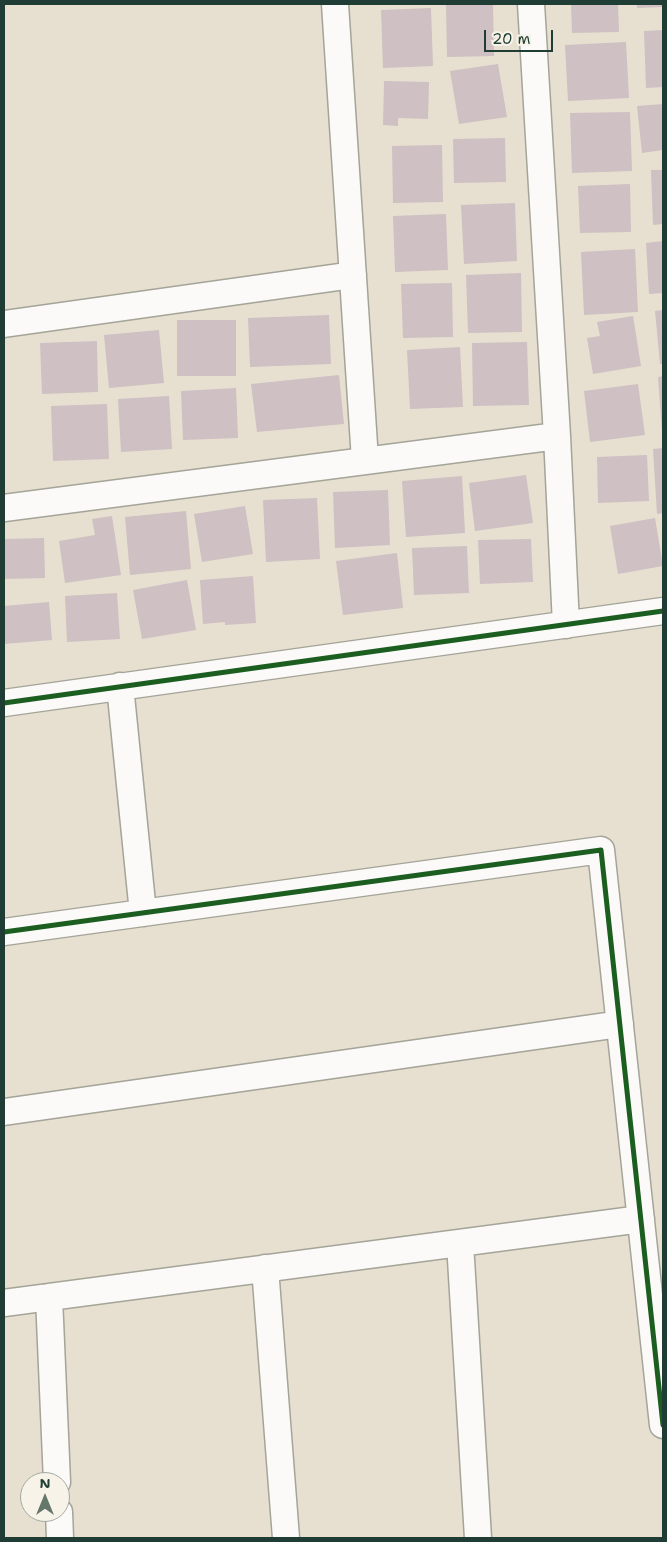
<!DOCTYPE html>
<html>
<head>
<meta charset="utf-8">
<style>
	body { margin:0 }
	#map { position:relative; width:667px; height:1542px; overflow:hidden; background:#e7e0d0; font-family:"Shantell Sans",sans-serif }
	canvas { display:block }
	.frame { position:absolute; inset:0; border:5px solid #1f3d34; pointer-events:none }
	.north { position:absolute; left:20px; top:1472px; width:50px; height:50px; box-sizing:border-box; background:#f7f3e8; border:1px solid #a1aaa0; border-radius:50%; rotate:0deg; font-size:14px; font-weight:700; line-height:20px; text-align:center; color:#1f3d34 }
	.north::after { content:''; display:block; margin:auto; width:18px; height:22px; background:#65766b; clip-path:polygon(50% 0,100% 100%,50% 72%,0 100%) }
	.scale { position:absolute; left:484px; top:30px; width:69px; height:22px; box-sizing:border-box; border:2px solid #1f3d34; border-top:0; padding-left:6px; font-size:15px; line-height:18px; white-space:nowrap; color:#1f3d34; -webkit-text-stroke:4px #f7f3e8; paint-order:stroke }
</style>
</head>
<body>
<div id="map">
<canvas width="667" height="1542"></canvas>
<div class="frame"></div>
<div class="north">N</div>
<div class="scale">20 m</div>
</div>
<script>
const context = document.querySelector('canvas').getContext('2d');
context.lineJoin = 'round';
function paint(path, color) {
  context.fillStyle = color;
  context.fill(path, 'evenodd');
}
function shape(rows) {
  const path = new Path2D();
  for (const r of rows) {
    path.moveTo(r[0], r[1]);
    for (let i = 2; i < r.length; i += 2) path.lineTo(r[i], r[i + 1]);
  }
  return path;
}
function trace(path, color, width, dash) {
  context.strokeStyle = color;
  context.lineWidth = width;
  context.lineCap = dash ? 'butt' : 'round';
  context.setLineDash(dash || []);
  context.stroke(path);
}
paint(shape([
	[446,4,493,4,494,56,447,57],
	[571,4,618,4,619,32,572,33],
	[637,4,663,4,663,7,637,8],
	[431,8,433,66,383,68,381,10],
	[663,30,663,87,646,88,644,31],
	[626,42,629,98,568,101,565,45],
	[498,64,507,117,459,124,450,71],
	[384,81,429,82,428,119,398,118,398,126,383,125],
	[663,104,663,150,642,153,637,106],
	[630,112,632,171,572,173,570,113],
	[505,138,506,182,454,183,453,139],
	[442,145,443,202,393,203,392,146],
	[651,170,663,170,663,224,653,225],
	[630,184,631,232,580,233,578,186],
	[515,203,517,261,464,264,461,205],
	[446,214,448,270,395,272,393,216],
	[663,241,663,293,649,294,646,243],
	[635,249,638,312,584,315,581,252],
	[521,273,522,332,468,333,466,275],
	[452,283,453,337,403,338,401,284],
	[663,310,663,364,660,364,655,311],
	[329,315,331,364,250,367,248,318],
	[633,316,641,366,593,374,587,338,600,336,597,322],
	[177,320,236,320,236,376,177,376],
	[159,330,164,383,109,388,104,335],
	[97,341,98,392,42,394,40,343],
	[527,342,529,405,473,406,472,343],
	[460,347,463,407,410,409,407,350],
	[339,375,344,424,257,432,251,384],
	[663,376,663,432,662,432,658,377],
	[638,384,645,435,590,442,584,391],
	[236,388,238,438,183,440,181,391],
	[169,396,172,449,121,452,118,399],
	[107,404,109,459,53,461,51,406],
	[663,448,663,513,657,514,653,449],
	[647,455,649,501,598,503,597,457],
	[526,475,533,523,475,531,469,483],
	[462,476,465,533,406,537,402,481],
	[388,490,390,545,335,548,333,492],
	[317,498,320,559,266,562,263,500],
	[245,506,253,554,202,562,194,514],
	[186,511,191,569,130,575,125,517],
	[112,516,121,575,65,583,59,541,95,535,92,519],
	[655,518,663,566,618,574,610,526],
	[44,538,45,578,4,579,4,539],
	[531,539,533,582,480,584,478,540],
	[467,546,469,593,414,595,412,548],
	[397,553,403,608,343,615,336,561],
	[253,576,256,623,225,625,225,622,203,624,200,580],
	[187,580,196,630,142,639,133,590],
	[117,593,120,639,67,642,65,596],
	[49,602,52,640,4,644,4,606]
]), '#cec0c3');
const minor = shape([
	[335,4,365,460],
	[531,4,557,436,566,625],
	[4,324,353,275],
	[4,508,557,436],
	[120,686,143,913],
	[4,703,663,611],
	[4,932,601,850,663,1425],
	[4,1112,620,1024],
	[460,1243,478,1538],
	[265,1268,286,1538],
	[49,1297,57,1482],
	[4,1303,641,1219],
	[59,1512,60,1538]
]);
trace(minor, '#a4a499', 29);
trace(minor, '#fbfaf8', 26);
trace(shape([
	[4,703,663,611],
	[4,932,601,850,663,1425]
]), '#1b5e20', 5);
</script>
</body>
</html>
